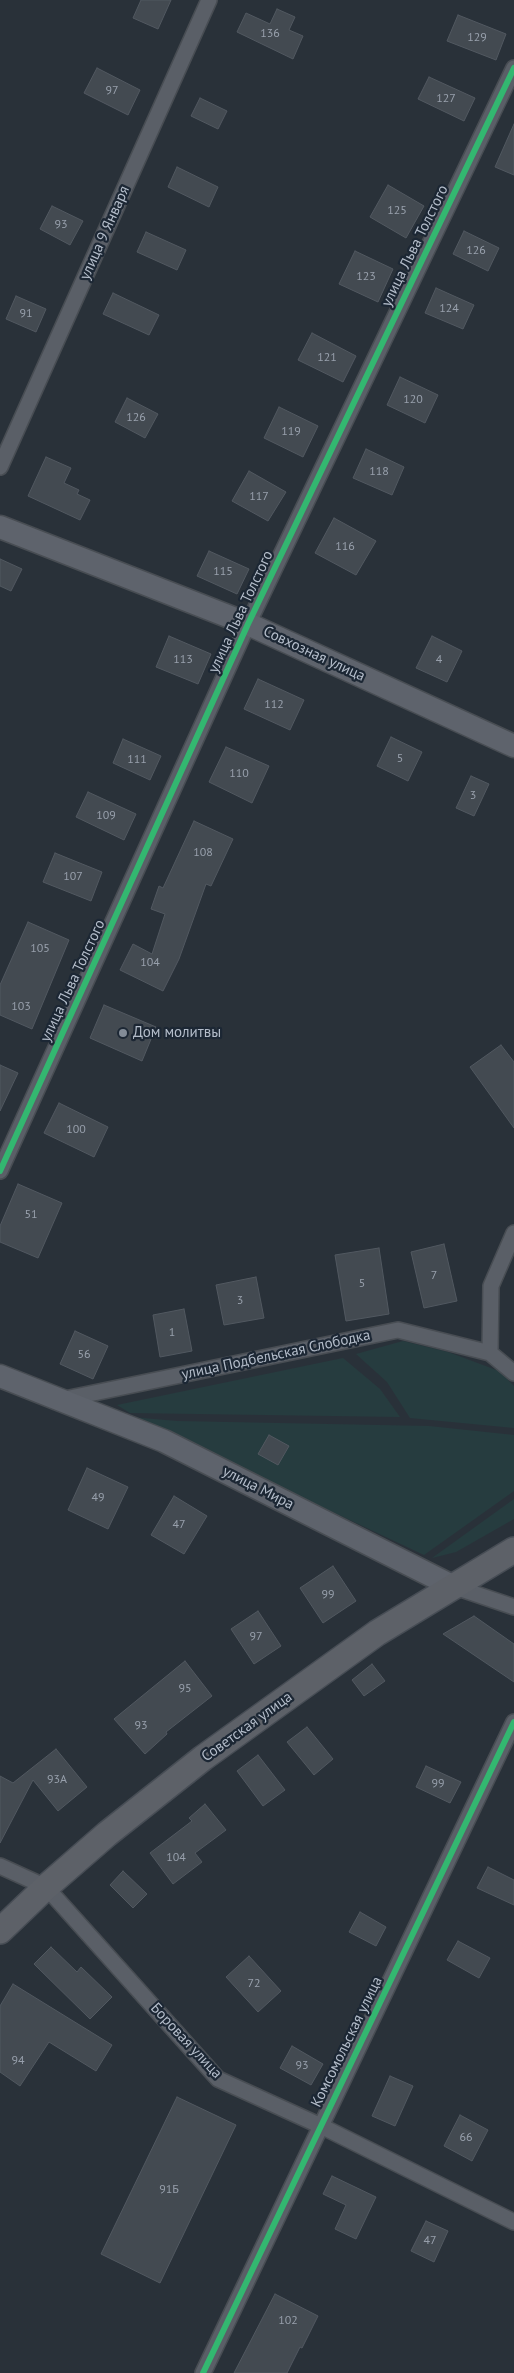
<!DOCTYPE html>
<html>
<head>
<meta charset="utf-8">
<style>
	body { margin:0 }
	canvas { display:block; background:#293139 }
</style>
</head>
<body>
<canvas width="514" height="2373"></canvas>
<script>
const context = document.querySelector('canvas').getContext('2d');
context.lineJoin = 'round';
function paint(path, color) {
  context.fillStyle = color;
  context.fill(path, 'evenodd');
}
function shape(rows) {
  const path = new Path2D();
  for (const r of rows) {
    path.moveTo(r[0], r[1]);
    for (let i = 2; i < r.length; i += 2) path.lineTo(r[i], r[i + 1]);
  }
  return path;
}
function trace(path, color, width, dash) {
  context.strokeStyle = color;
  context.lineWidth = width;
  context.lineCap = dash ? 'butt' : 'round';
  context.setLineDash(dash || []);
  context.stroke(path);
}
function write(font, color, halo, rows, align = 'center') {
  context.font = font + ' "PT Sans",sans-serif';
  context.lineWidth = 4.5;
  context.setLineDash([]);
  context.textBaseline = 'middle';
  context.strokeStyle = halo;
  context.fillStyle = color;
  for (const [text, x, y, turn = 0] of rows) {
    context.save();
    context.translate(x, y);
    context.rotate((+turn || 0) * Math.PI / 180);
    context.textAlign = isNaN(turn) ? turn : align;
    if (halo) context.strokeText(text, 0, 0);
    context.fillText(text, 0, 0);
    context.restore();
  }
}
paint(shape([
	[403,1341,448,1352,499,1371,514,1386,514,1428,410,1418,387,1382,356,1354],
	[343,1358,380,1389,400,1417,130,1413,117,1405],
	[131,1417,177,1421,429,1426,514,1435,514,1491,424,1555],
	[514,1499,514,1519,456,1552,432,1558]
]), '#263c3f');
const building = shape([
	[141,0,171,0,158,29,133,18,141,0],
	[277,9,295,17,289,30,303,36,293,59,237,32,246,13,270,24,277,9],
	[458,15,506,34,496,60,447,41,458,15],
	[97,68,140,90,128,115,84,93,97,68],
	[429,77,475,98,464,121,418,99,429,77],
	[200,98,227,111,218,129,191,116,200,98],
	[514,124,514,175,495,167,514,124],
	[177,167,218,187,209,207,168,187,177,167],
	[388,185,424,206,406,238,370,217,388,185],
	[52,206,83,221,70,245,40,229,52,206],
	[464,231,499,248,488,271,453,254,464,231],
	[146,232,186,250,177,270,137,252,146,232],
	[355,251,393,269,378,302,339,284,355,251],
	[436,288,474,305,463,329,425,313,436,288],
	[113,293,159,315,149,335,103,314,113,293],
	[16,296,46,309,36,332,6,319,16,296],
	[312,333,356,356,343,382,298,360,312,333],
	[400,377,438,395,425,423,387,405,400,377],
	[127,398,158,414,145,438,115,422,127,398],
	[279,407,318,426,303,457,264,438,279,407],
	[366,449,404,467,392,495,353,478,366,449],
	[46,457,71,468,64,483,79,490,77,494,90,500,80,520,28,496,46,457],
	[249,471,286,492,268,521,232,501,249,471],
	[334,518,376,541,356,575,315,553,334,518],
	[209,551,249,569,237,594,197,576,209,551],
	[0,559,22,569,11,591,0,586,0,559],
	[169,636,211,654,198,684,156,667,169,636],
	[432,636,462,651,447,682,416,668,432,636],
	[258,679,304,700,290,730,244,709,258,679],
	[391,737,422,752,408,781,377,766,391,737],
	[123,739,161,756,150,780,113,763,123,739],
	[226,747,269,766,252,803,209,782,226,747],
	[471,776,489,784,474,816,456,808,471,776],
	[88,792,136,814,124,840,76,817,88,792],
	[194,821,233,839,211,886,206,884,179,959,163,991,120,970,133,944,152,954,165,914,151,909,159,886,163,888,194,821],
	[55,853,102,872,91,901,43,882,55,853],
	[28,922,69,940,32,1029,0,1015,0,985,28,922],
	[104,1005,156,1027,142,1061,90,1038,104,1005],
	[501,1045,514,1062,514,1128,470,1067,501,1045],
	[0,1065,18,1073,0,1111,0,1065],
	[59,1103,108,1127,94,1157,44,1133,59,1103],
	[18,1184,62,1203,38,1258,0,1242,0,1226,18,1184],
	[444,1244,457,1301,424,1308,411,1252,444,1244],
	[379,1248,389,1314,346,1321,335,1255,379,1248],
	[256,1277,264,1318,224,1325,216,1285,256,1277],
	[184,1309,192,1351,160,1357,153,1315,184,1309],
	[75,1331,108,1346,93,1379,60,1364,75,1331],
	[269,1435,289,1446,278,1465,258,1454,269,1435],
	[87,1468,128,1487,108,1529,68,1510,87,1468],
	[174,1496,207,1516,184,1554,151,1535,174,1496],
	[333,1566,356,1601,323,1623,300,1588,333,1566],
	[258,1611,281,1646,254,1664,231,1629,258,1611],
	[474,1616,514,1644,514,1682,443,1634,474,1616],
	[185,1661,212,1696,166,1732,167,1734,145,1754,114,1719,185,1661],
	[372,1664,385,1681,364,1696,352,1680,372,1664],
	[307,1727,333,1759,314,1775,287,1742,307,1727],
	[56,1749,87,1787,58,1811,33,1780,0,1843,0,1776,13,1783,56,1749],
	[258,1755,285,1790,263,1806,237,1771,258,1755],
	[426,1766,461,1782,450,1803,416,1787,426,1766],
	[205,1804,226,1830,195,1853,202,1862,173,1884,150,1853,192,1821,189,1818,205,1804],
	[488,1867,514,1880,514,1905,477,1888,488,1867],
	[123,1871,147,1894,133,1908,110,1885,123,1871],
	[360,1912,386,1927,376,1946,349,1932,360,1912],
	[458,1941,490,1958,479,1978,447,1960,458,1941],
	[51,1947,77,1972,81,1967,112,1997,90,2019,34,1964,51,1947],
	[249,1956,281,1991,258,2012,226,1977,249,1956],
	[13,1984,112,2045,96,2071,49,2042,20,2086,0,2072,0,2006,13,1984],
	[292,2046,323,2064,311,2085,280,2068,292,2046],
	[390,2076,413,2086,395,2126,372,2116,390,2076],
	[177,2097,236,2125,160,2283,101,2254,177,2097],
	[460,2115,488,2130,472,2161,444,2146,460,2115],
	[332,2176,376,2197,356,2239,335,2229,346,2205,323,2194,332,2176],
	[426,2221,448,2231,434,2262,411,2251,426,2221],
	[275,2294,318,2316,302,2348,300,2347,287,2373,234,2373,275,2294]
]);
paint(building, '#434a51');
trace(building, '#515860', 1);
const minor = shape([
	[0,467,209,0],
	[0,1171,248,624,514,68],
	[490,1353,491,1286,514,1233],
	[60,1400,398,1330,490,1353,514,1373],
	[452,1586,514,1607],
	[0,1866,46,1887,218,2079,321,2126,514,2222],
	[203,2373,514,1722]
]);
const secondary = shape([
	[0,527,248,624,514,746],
	[0,1376,164,1441,452,1586]
]);
const primary = shape([
	[0,1931,46,1887,107,1834,203,1758,377,1633,514,1550]
]);
trace(minor, '#484d53', 18);
trace(secondary, '#484d53', 25);
trace(primary, '#474d55', 28);
trace(minor, '#5a5f67', 15);
trace(secondary, '#5e636c', 22);
trace(primary, '#5d6168', 25);
trace(shape([
	[0,1171,248,624,514,68],
	[203,2373,514,1722]
]), '#33b770', 6);
for (const [x, y, r, color] of [
	[123,1033,5,"#838c97"]
]) {
  const dot = new Path2D();
  dot.arc(x, y, r, 0, 2 * Math.PI);
  context.fillStyle = color;
  context.fill(dot);
  trace(dot, '#1c2734', 2);
}
write('12px', '#98a0ac', null, [
	["136",270,34],
	["129",477,38],
	["97",112,91],
	["127",446,99],
	["125",397,211],
	["93",61,225],
	["126",476,251],
	["123",366,277],
	["124",449,309],
	["91",26,314],
	["121",327,358],
	["120",413,400],
	["126",136,418],
	["119",291,432],
	["118",379,472],
	["117",259,497],
	["116",345,547],
	["115",223,572],
	["113",183,660],
	["4",439,660],
	["112",274,705],
	["5",400,759],
	["111",137,760],
	["110",239,774],
	["3",473,796],
	["109",106,816],
	["108",203,853],
	["107",73,877],
	["105",40,949],
	["104",150,963],
	["103",21,1007],
	["100",76,1130],
	["51",31,1215],
	["7",434,1276],
	["5",362,1284],
	["3",240,1301],
	["1",172,1333],
	["56",84,1355],
	["49",98,1498],
	["47",179,1525],
	["99",328,1595],
	["97",256,1637],
	["95",185,1689],
	["93",141,1726],
	["93А",57,1780],
	["99",438,1784],
	["104",176,1858],
	["72",254,1984],
	["94",18,2061],
	["93",302,2066],
	["66",466,2138],
	["91Б",169,2190],
	["47",430,2241],
	["102",288,2321]
]);
write('15px', '#b4bdca', '#1c2734', [
	["улица 9 Января",105,233,-66],
	["улица Льва Толстого",415,246,-64],
	["улица Льва Толстого",241,612,-65],
	["Совхозная улица",314,654,25],
	["улица Льва Толстого",73,981,-65],
	["улица Подбельская Слободка",276,1355,-12],
	["улица Мира",258,1488,27],
	["Советская улица",247,1727,-36],
	["Боровая улица",186,2041,47],
	["Комсомольская улица",347,2042,-64]
]);
write('15px', '#b4bdca', '#1c2734', [
	["Дом молитвы",133,1033]
], 'left');
</script>
</body>
</html>
